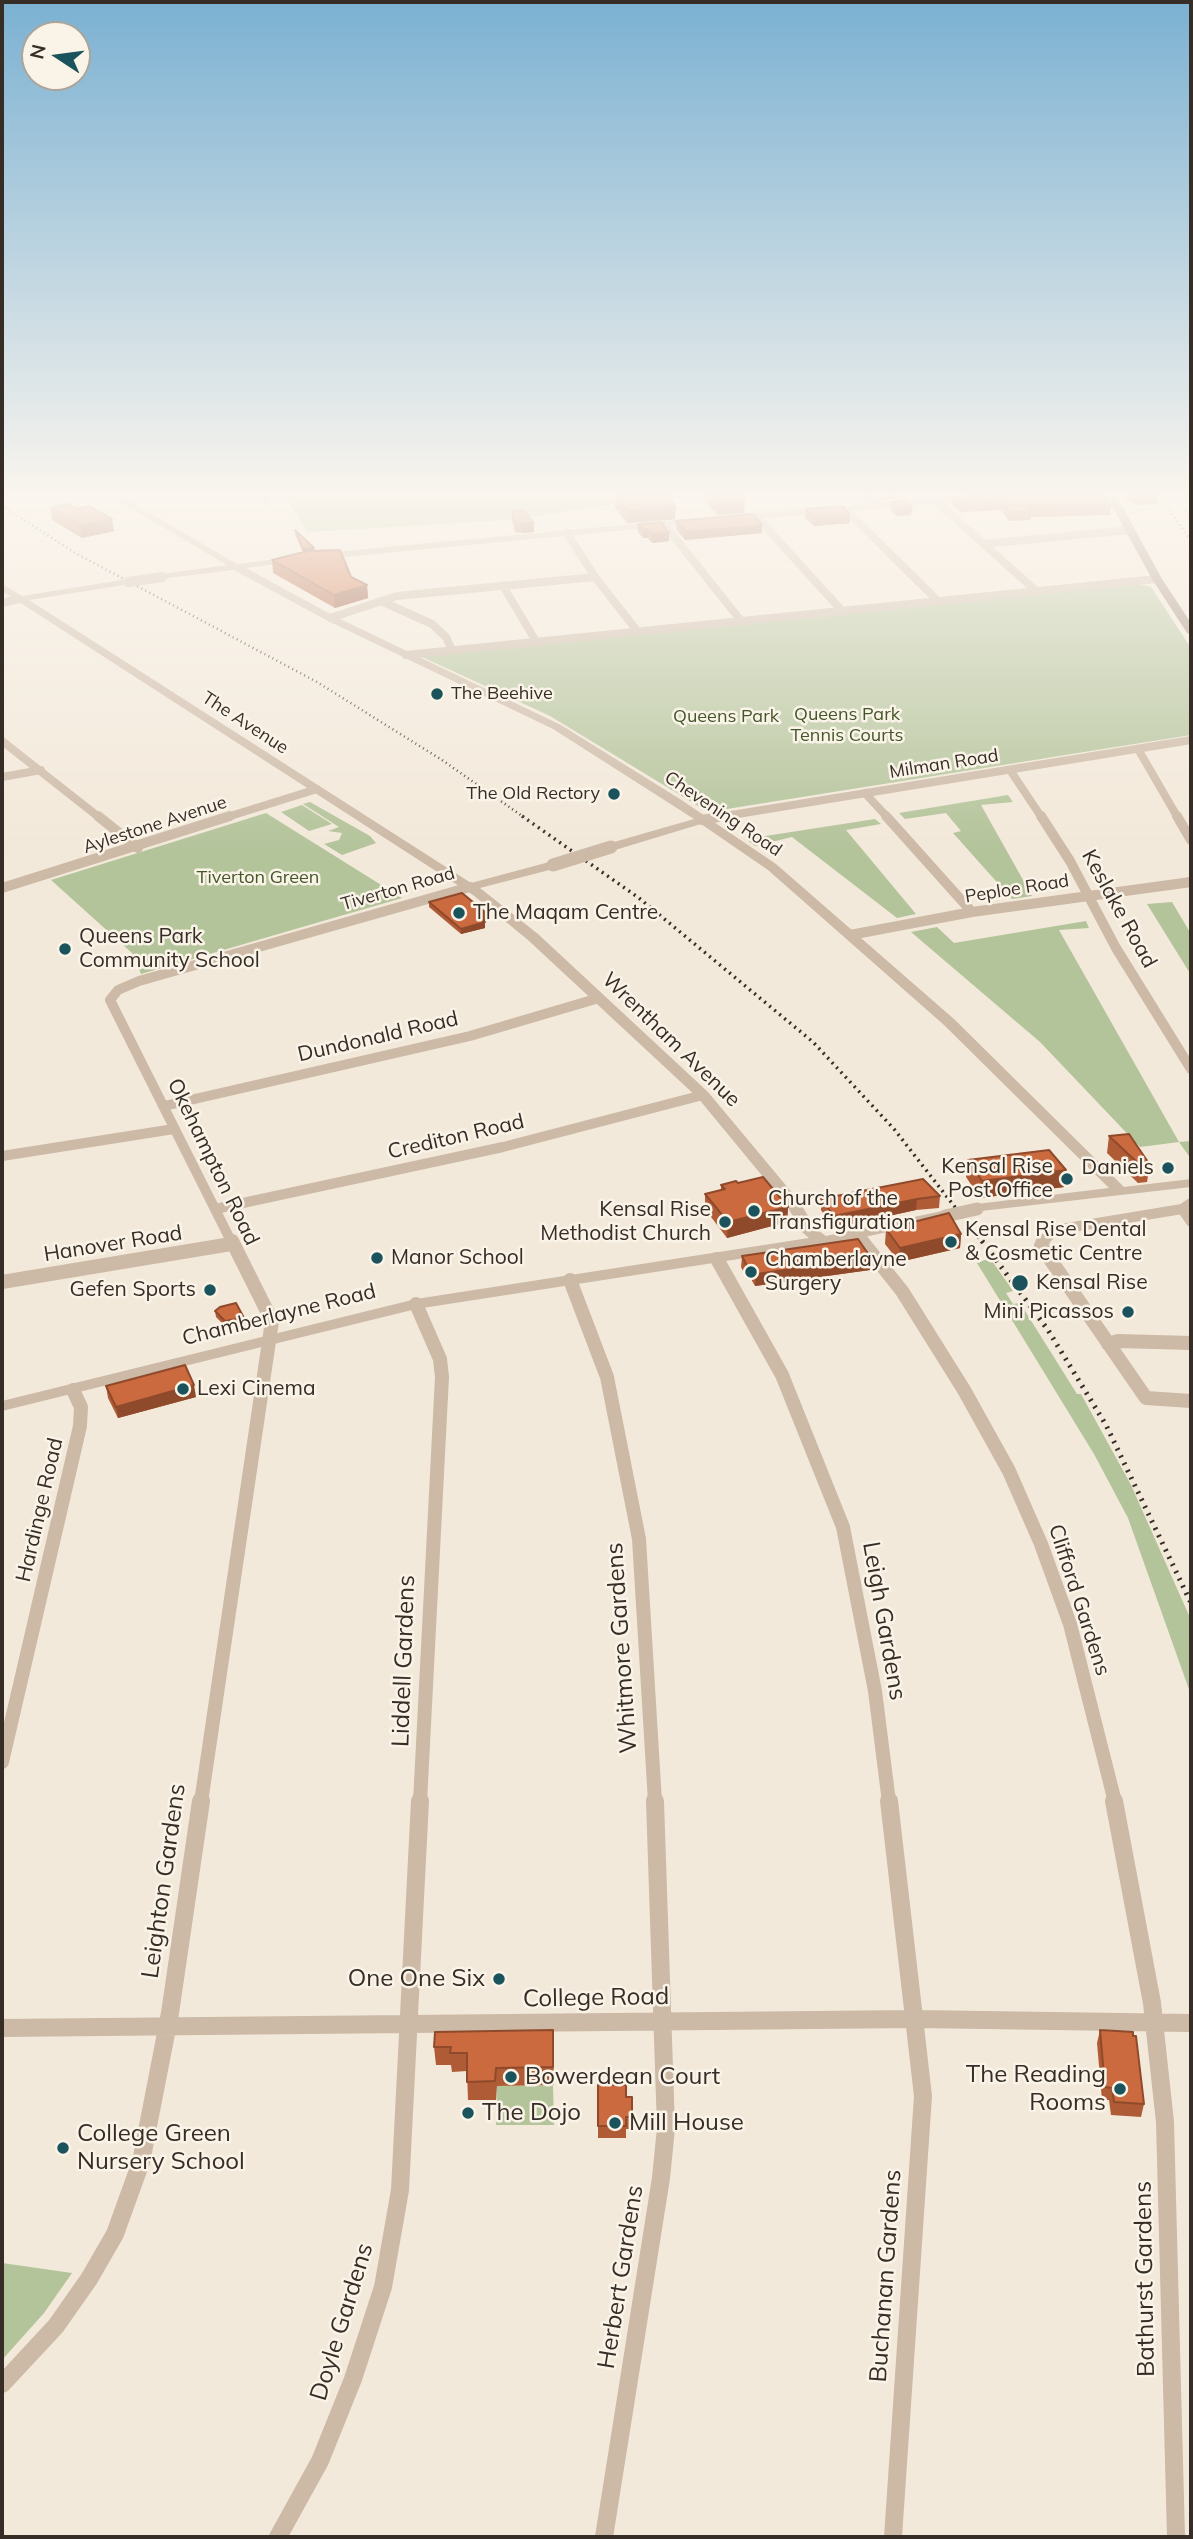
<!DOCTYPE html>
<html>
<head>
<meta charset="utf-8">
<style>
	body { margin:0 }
	#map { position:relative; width:1193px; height:2539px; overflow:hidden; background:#f3e9da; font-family:Mulish,sans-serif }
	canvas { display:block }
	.frame { position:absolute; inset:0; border:4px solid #372d27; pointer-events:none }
	.north { position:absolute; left:21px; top:21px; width:70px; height:70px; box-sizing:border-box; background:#faf3e7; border:2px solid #aca49a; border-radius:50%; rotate:283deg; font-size:19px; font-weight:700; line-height:28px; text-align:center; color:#372d27 }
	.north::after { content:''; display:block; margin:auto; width:24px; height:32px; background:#1a535b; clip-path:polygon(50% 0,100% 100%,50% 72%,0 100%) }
</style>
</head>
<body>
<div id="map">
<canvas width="1193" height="2539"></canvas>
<div class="frame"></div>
<div class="north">N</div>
</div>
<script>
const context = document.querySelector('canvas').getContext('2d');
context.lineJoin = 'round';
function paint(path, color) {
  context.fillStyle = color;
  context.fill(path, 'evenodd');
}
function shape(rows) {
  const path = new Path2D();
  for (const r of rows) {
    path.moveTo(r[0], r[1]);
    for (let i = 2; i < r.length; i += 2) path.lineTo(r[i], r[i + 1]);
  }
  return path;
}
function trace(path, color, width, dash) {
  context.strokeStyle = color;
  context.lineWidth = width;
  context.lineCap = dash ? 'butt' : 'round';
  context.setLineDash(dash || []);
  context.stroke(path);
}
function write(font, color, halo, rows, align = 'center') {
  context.font = font + ' Mulish,sans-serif';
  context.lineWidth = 5;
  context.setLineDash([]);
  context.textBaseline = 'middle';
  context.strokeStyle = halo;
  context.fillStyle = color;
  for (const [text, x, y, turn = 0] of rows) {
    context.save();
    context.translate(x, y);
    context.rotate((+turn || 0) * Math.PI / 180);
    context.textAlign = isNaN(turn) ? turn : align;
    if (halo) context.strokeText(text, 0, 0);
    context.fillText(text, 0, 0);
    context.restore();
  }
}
paint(shape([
	[284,495,701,495,615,504,509,520,308,532],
	[1139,584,1151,587,1191,648,1191,735,708,812,550,716,420,656],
	[1008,795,1013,802,981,805,1032,896,1012,899,953,833,961,831,946,813,905,819,899,813],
	[310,802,370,836,376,843,342,855,324,844,339,840,342,833,328,831,339,827,303,804],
	[302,805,332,824,309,831,281,812],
	[266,813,402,898,141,974,132,953,51,880],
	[875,819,881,824,846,830,916,914,897,918,792,837,755,846,746,839],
	[1172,902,1191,934,1191,975,1147,904],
	[1086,921,1089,928,1059,930,1179,1142,1191,1141,1191,1159,1179,1142,1140,1147,1040,1042,911,932,937,927,954,943],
	[990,1258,1013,1291,1006,1293,1013,1304,1020,1303,1077,1394,1081,1394,1131,1485,1191,1620,1191,1695,1128,1518,1094,1454,977,1263],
	[553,2085,554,2125,496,2125,497,2086],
	[2,2263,72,2273,44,2313,2,2360]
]), '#b3c39a');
trace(shape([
	[264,495,266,500],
	[864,495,878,505],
	[936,501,1036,591],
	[845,509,938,601],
	[756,516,843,612],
	[664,524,742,622],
	[567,533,595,577,638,632],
	[983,544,1130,530],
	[503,586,537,643],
	[381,601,432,624,446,637,452,650],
	[2,603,19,599],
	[330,618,397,596,595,577],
	[406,655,1157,579],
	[2,741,100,818],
	[1138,749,1178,818],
	[1010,770,1042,818],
	[2,777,41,770],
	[865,793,888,818],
	[224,818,317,789],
	[713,818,1191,740]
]), '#ccb9a6', 8);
trace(shape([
	[98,816,138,848],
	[886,816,972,912],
	[1041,816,1070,861,1116,948,1191,1069],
	[1177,816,1191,840],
	[702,820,724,816],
	[2,888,230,816],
	[850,935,972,912,1191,882],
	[164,1106,470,1036,599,998],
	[2,1156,174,1129],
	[215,1209,503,1147,703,1095],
	[1182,1209,1191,1222],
	[857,1234,864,1243],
	[232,1243,110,1000,118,990,139,981,470,887],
	[1042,1243,1055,1230,1182,1209,1191,1203]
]), '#ccb9a6', 10);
trace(shape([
	[862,1241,902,1291,964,1390,1009,1471,1041,1544,1070,1624,1115,1802],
	[1043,1241,1041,1246,1146,1398,1191,1401],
	[717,1259,782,1375,843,1527,875,1691,889,1802],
	[570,1280,607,1377,639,1539,655,1802],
	[2,1282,231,1244],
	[416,1304,440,1359,442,1377,420,1802],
	[1108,1344,1118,1341,1191,1343],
	[2,1762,80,1426,81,1407,73,1390],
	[201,1802,272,1321,232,1241]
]), '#ccb9a6', 14);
trace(shape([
	[889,1801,923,2096,893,2537],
	[1114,1801,1152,2003,1165,2122,1176,2537],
	[2,2028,915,2019,1191,2023],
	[2,2384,56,2326,89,2279,115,2234,141,2162,170,2013,201,1801],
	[278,2537,320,2461,353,2379,383,2287,400,2190,420,1801],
	[604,2537,661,2178,666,2128,655,1801]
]), '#ccb9a6', 18);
paint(shape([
	[108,495,119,495,237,564,296,557,296,561,293,562,246,568,334,616,561,725,680,799,776,864,954,1019,1124,1187,1191,1179,1191,1187,972,1212,969,1209,972,1206,977,1204,1109,1188,944,1025,768,870,701,824,615,850,607,850,607,844,694,819,553,729,326,620,234,570,159,579,159,575,162,574,227,565,108,495],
	[973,495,976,496,976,500,734,521,729,518,734,515,973,495],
	[698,518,703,521,701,523,323,559,318,556,323,553,698,518],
	[128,579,133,582,131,584,29,600,471,883,553,861,557,862,557,868,480,888,538,934,708,1092,799,1201,816,1229,826,1236,942,1211,947,1213,950,1216,947,1219,823,1246,416,1309,2,1411,2,1401,416,1299,809,1238,802,1232,787,1206,698,1098,528,940,473,895,2,591,2,584,22,596,128,579]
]), '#ccb9a6');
paint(shape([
	[1106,495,1116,495,1162,579,1191,623,1191,634,1187,633,1152,579,1106,495]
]), '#a08877');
trace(shape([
	[1159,495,1191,541],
	[1175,495,1191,517],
	[1188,495,1191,500],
	[2,506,77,554,317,682,442,760,525,818]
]), '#372d27', 2.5, [1, 3.5]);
trace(shape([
	[522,816,639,898,813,1042,894,1129,983,1243]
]), '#372d27', 3.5, [2, 4.5]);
trace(shape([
	[982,1241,1048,1330,1106,1425,1191,1603]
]), '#372d27', 5, [2, 6]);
trace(shape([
	[128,582,162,577]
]), '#ccb9a6', 10);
trace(shape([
	[553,865,611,847],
	[945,1216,977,1209]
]), '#ccb9a6', 13);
paint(shape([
	[704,495,740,495,744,513,718,515,703,500],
	[1123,495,1159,495,1157,504,1137,505,1128,501],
	[615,496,675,519,627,523,615,508],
	[953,497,1111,506,1110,515,1031,517,1030,520,1009,521,1001,510,961,512,952,505],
	[891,502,912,507,911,515,896,516,890,510],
	[51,508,76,509,114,531,82,538,52,520],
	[806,509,850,515,850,523,814,526,805,518],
	[512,511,534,523,534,532,522,533,515,532,512,519],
	[676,521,762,533,685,540,676,529],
	[638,524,669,533,669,541,652,543,648,538,643,538,638,532],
	[295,530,314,550,351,577,367,585,368,598,335,608,273,573,272,560,303,552,295,534],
	[429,902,485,912,485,928,461,934,429,907],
	[1109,1136,1150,1165,1147,1182,1138,1183,1107,1153],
	[968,1160,1064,1187,980,1198,966,1177],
	[738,1183,788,1207,787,1222,727,1238,705,1209,705,1194,721,1190,721,1185],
	[940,1196,939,1208,916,1210,833,1228,821,1210,821,1199],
	[886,1229,961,1234,960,1248,899,1262,885,1244],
	[742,1256,871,1258,870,1270,755,1286,751,1279,747,1279,741,1267],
	[215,1311,244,1318,245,1323,226,1327,216,1317],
	[106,1386,196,1397,118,1418,108,1398],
	[553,2030,554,2085,497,2086,496,2100,468,2100,467,2071,452,2072,451,2065,436,2065,434,2047],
	[1100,2030,1144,2104,1141,2117,1111,2115,1109,2100,1102,2100,1097,2043],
	[598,2085,626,2097,632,2117,632,2129,626,2129,626,2138,598,2138]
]), '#af5b36');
paint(shape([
	[897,495,897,499,882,500,882,496],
	[745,500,744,513,718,515,718,503],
	[676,507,675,519,627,523,627,511],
	[912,507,911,515,896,516,897,508],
	[850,515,850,523,814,526,814,518],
	[112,519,114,531,82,538,81,526],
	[534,523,534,532,522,533,522,524],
	[762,525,762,533,685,540,686,532],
	[648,529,648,538,643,538,643,530],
	[669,533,669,541,652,543,652,534],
	[314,548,315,552,303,553,303,549],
	[367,585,368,598,335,608,334,595],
	[485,912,485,928,461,934,461,929,481,913],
	[1066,1170,1064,1187,980,1198,982,1181],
	[917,1199,916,1210,833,1228,834,1216],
	[788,1207,787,1222,727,1238,728,1222],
	[961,1234,960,1248,899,1262,900,1248],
	[871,1258,870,1270,755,1286,756,1274],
	[752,1267,751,1279,747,1279,748,1268],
	[244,1318,245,1323,226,1327,225,1321],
	[194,1385,196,1397,118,1418,116,1407]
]), '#8f4a2c');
const building = shape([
	[626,495,666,495,676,507,627,511,615,496,626,495],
	[711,495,740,495,745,500,718,503,711,495],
	[983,495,1103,495,1111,506,1029,509,1031,512,1010,512,1002,501,961,503,953,497,983,495],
	[908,501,912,507,897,508,891,502,908,501],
	[68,504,76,509,89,506,112,519,81,526,51,508,68,504],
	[842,506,850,515,814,518,806,509,842,506],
	[523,510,534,523,522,524,515,523,512,511,523,510],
	[753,514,762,525,686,532,676,521,753,514],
	[661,522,669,533,652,534,648,529,643,530,638,524,661,522],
	[295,530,314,548,303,549,295,530],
	[340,550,351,577,367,585,334,595,272,560,308,551,340,550],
	[462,893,485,912,481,913,485,917,480,919,485,922,461,929,429,902,462,893],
	[1129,1134,1150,1165,1141,1166,1109,1136,1129,1134],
	[1049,1150,1066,1170,982,1181,968,1160,1049,1150],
	[763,1177,788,1207,728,1222,705,1194,725,1189,721,1185,736,1181,738,1183,763,1177],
	[923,1179,940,1196,917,1199,834,1216,821,1199,923,1179],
	[949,1213,961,1234,900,1248,886,1229,949,1213],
	[858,1239,871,1258,756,1274,752,1267,748,1268,742,1256,858,1239],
	[236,1303,244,1318,225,1321,215,1311,220,1307,236,1303],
	[185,1365,194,1385,116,1407,106,1386,185,1365],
	[553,2030,553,2067,496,2068,495,2081,467,2082,467,2053,450,2053,451,2047,434,2047,435,2032,553,2030],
	[1100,2030,1133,2032,1133,2036,1136,2036,1144,2104,1114,2102,1112,2088,1105,2087,1100,2030],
	[598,2085,626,2085,626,2097,632,2097,632,2117,626,2117,626,2126,598,2126,598,2085]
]);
paint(building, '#cc6a3f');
trace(building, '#8f4a2c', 2);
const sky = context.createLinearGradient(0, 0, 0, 851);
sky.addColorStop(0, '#7bb1d2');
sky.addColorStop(0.58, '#faf5ee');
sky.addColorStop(1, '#faf5ee00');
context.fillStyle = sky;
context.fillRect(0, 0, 1193, 851);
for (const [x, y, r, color] of [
	[437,694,7,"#1a535b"],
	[614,794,7,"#1a535b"],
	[459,913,7,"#1a535b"],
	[65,949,7,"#1a535b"],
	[1168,1168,7,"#1a535b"],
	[1067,1179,7,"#1a535b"],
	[754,1211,7,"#1a535b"],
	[725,1222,7,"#1a535b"],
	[951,1242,7,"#1a535b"],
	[377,1258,7,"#1a535b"],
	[751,1272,7,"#1a535b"],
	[1020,1283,9,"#1a535b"],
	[210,1290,7,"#1a535b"],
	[1128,1312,7,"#1a535b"],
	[183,1389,7,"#1a535b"],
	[499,1979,7,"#1a535b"],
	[511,2077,7,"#1a535b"],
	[1120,2089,7,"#1a535b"],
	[468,2113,7,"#1a535b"],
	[615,2123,7,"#1a535b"],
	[63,2148,7,"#1a535b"]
]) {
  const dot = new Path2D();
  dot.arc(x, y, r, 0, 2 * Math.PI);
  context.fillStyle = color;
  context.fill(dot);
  trace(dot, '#faf3e7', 2.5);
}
write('18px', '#372d27', '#faf3e7', [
	["The Beehive",451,694],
	["The Old Rectory",600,794,"right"]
], 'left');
write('18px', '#44572a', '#faf3e7', [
	["Queens Park",847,715],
	["Tennis Courts",847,736],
	["Queens Park",726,717],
	["Tiverton Green",258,878]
]);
write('18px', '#372d27', '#faf3e7', [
	["The Avenue",245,723,33],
	["Milman Road",944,764,-9],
	["Chevening Road",723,814,34],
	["Aylestone Avenue",155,825,-18],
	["Tiverton Road",398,889,-16],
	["Peploe Road",1017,889,-9]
]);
write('21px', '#372d27', '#faf3e7', [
	["Keslake Road",1119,909,61],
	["Dundonald Road",378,1037,-13],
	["Wrentham Avenue",671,1040,44],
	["Crediton Road",456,1137,-13],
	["Okehampton Road",213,1162,64],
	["Hanover Road",113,1244,-9],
	["Chamberlayne Road",279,1315,-14],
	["Hardinge Road",40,1510,-77],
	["Clifford Gardens",1079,1600,72]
]);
write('21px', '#372d27', '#faf3e7', [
	["The Maqam Centre",473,913],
	["Queens Park",79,937],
	["Community School",79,961],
	["Kensal Rise",1053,1167,"right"],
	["Post Office",1053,1191,"right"],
	["Daniels",1154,1168,"right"],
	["Church of the",768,1199],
	["Transfiguration",768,1223],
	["Kensal Rise",711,1210,"right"],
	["Methodist Church",711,1234,"right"],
	["Kensal Rise Dental",965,1230],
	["& Cosmetic Centre",965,1254],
	["Manor School",391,1258],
	["Chamberlayne",765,1260],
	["Surgery",765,1284],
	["Kensal Rise",1036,1283],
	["Gefen Sports",196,1290,"right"],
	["Mini Picassos",1114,1312,"right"],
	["Lexi Cinema",197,1389]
], 'left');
write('24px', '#372d27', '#faf3e7', [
	["Leigh Gardens",884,1621,80],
	["Whitmore Gardens",622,1648,-94],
	["Liddell Gardens",404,1661,-88],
	["Leighton Gardens",164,1881,-82],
	["College Road",596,1998,-1],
	["Buchanan Gardens",886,2276,-86],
	["Herbert Gardens",621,2277,-81],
	["Bathurst Gardens",1145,2279,-91],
	["Doyle Gardens",342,2322,-73]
]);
write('24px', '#372d27', '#faf3e7', [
	["One One Six",485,1979,"right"],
	["The Reading",1106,2075,"right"],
	["Rooms",1106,2103,"right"],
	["Bowerdean Court",525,2077],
	["The Dojo",482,2113],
	["Mill House",629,2123],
	["College Green",77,2134],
	["Nursery School",77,2162]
], 'left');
</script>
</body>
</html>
